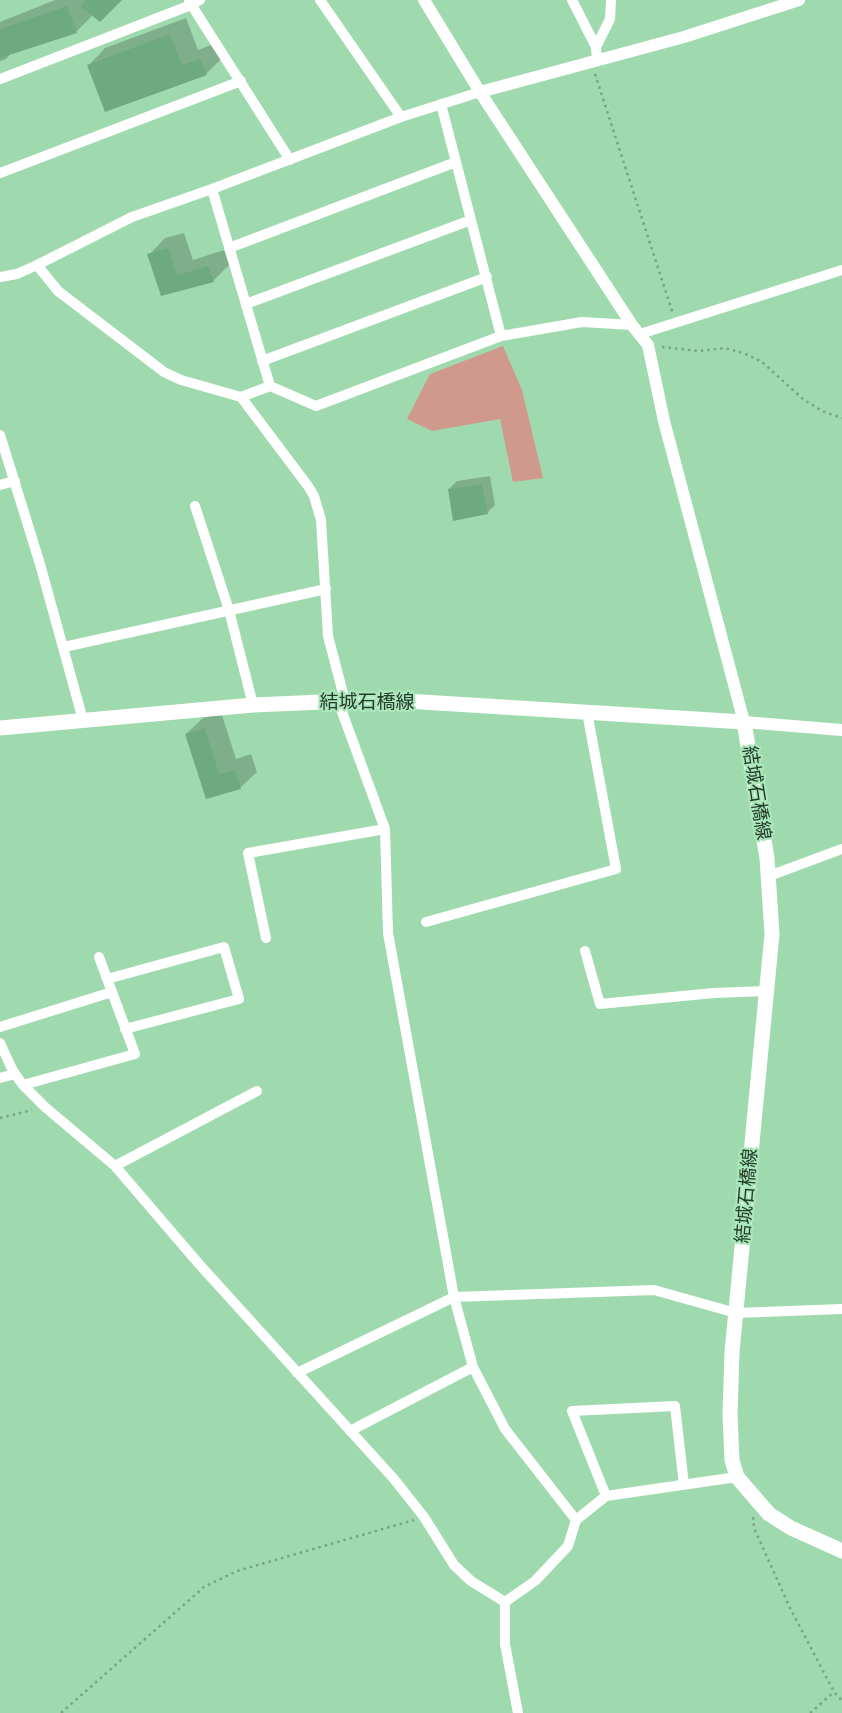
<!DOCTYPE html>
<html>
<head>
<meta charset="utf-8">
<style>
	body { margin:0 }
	canvas { display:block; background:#9fdaae }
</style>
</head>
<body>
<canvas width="842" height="1713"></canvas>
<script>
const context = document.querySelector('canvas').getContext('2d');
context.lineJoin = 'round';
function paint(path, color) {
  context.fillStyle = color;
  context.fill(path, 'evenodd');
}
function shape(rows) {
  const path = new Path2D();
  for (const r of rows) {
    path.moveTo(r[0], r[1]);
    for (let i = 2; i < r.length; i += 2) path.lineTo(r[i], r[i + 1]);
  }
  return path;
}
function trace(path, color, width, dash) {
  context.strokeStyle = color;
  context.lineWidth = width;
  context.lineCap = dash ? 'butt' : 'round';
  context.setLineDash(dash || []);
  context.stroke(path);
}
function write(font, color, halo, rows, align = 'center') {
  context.font = font + ' Cabin,"Noto Sans JP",sans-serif';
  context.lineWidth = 4.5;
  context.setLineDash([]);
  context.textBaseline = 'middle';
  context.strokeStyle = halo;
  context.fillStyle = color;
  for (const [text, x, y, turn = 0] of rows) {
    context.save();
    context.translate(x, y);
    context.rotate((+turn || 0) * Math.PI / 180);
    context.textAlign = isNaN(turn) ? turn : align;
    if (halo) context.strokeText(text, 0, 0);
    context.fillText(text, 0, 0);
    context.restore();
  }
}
paint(shape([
	[503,346,522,390,543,478,513,482,500,419,432,431,407,419,430,374]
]), '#d0998e');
paint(shape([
	[55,0,121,0,93,15,76,32,12,52,6,59,0,61,0,22],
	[186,18,198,50,216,43,223,57,206,74,106,111,89,65,105,48],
	[184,233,193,260,224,250,229,265,213,281,161,295,149,255,165,238],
	[490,476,495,505,487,513,449,489,457,481],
	[221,712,236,759,251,754,257,772,240,788,207,798,186,734,203,718]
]), '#0003');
paint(shape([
	[86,0,122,0,100,22,80,6],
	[67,6,77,33,0,58,0,29],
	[170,34,182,65,200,59,207,75,105,112,87,65],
	[168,248,177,275,208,266,214,282,161,296,147,254],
	[482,484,488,514,453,521,448,489],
	[205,728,219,774,235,770,241,789,206,799,185,734]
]), '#6daa7e');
trace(shape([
	[595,74,673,314],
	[662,347,699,351,725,348,743,353,761,361,803,399,822,411,842,418],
	[0,1118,32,1110],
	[753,1517,754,1528,790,1608,834,1692,842,1701],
	[61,1713,204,1587,237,1571,414,1520],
	[810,1713,834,1692]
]), '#75a481', 2.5, [2.5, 4]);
trace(shape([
	[320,0,401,117],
	[572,0,596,47],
	[189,1,290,160],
	[597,61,596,47,610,19,611,0],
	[0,79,191,5,200,0],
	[441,104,501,336],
	[0,173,241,81],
	[212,189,270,386,316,406,501,336,582,322,632,325],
	[229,248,456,162],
	[37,265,58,291,164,372,181,380,241,397,308,486,314,496,321,520,328,636,345,701],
	[0,277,17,274,37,265,132,217,212,189,401,117,480,92],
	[246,304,471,220],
	[640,334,842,270],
	[262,361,487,277],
	[241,397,270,386],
	[0,435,40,564,83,720],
	[0,485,15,481],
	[195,506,229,610,253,705],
	[64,647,326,589],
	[338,701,385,829,388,933,454,1297,473,1367,505,1429,576,1520],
	[769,876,842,849],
	[426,922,616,869,587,712],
	[266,938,248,853,385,829],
	[585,951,600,1004,714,993,767,991],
	[107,979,224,947,239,999,125,1029],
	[0,1027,112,992],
	[0,1043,13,1071,23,1085,45,1107,115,1166,199,1264,394,1479,424,1517,454,1565,471,1581,505,1602],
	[0,1078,15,1074],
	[23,1085,135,1054,99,957],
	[115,1166,257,1091],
	[297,1373,454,1297,654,1290,736,1313,842,1309],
	[350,1431,473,1367],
	[606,1496,572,1411,675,1406,684,1485],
	[505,1602,535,1581,568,1546,576,1520,606,1496,737,1477],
	[505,1602,505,1644,518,1713]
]), '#fff', 10);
trace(shape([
	[424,0,480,92,632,325,648,345,664,421,744,722,842,730],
	[480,92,684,37,799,0]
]), '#fff', 12);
trace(shape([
	[0,728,253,705,345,701,406,701,744,722,767,858,772,934,732,1352,730,1414,732,1460,737,1477,769,1514,791,1528,842,1551]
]), '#fff', 15);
write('19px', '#243c2b', '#ace7bb', [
	["結城石橋線",367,702],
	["結城石橋線",756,793,81],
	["結城石橋線",747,1196,-85]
]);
</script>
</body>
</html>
